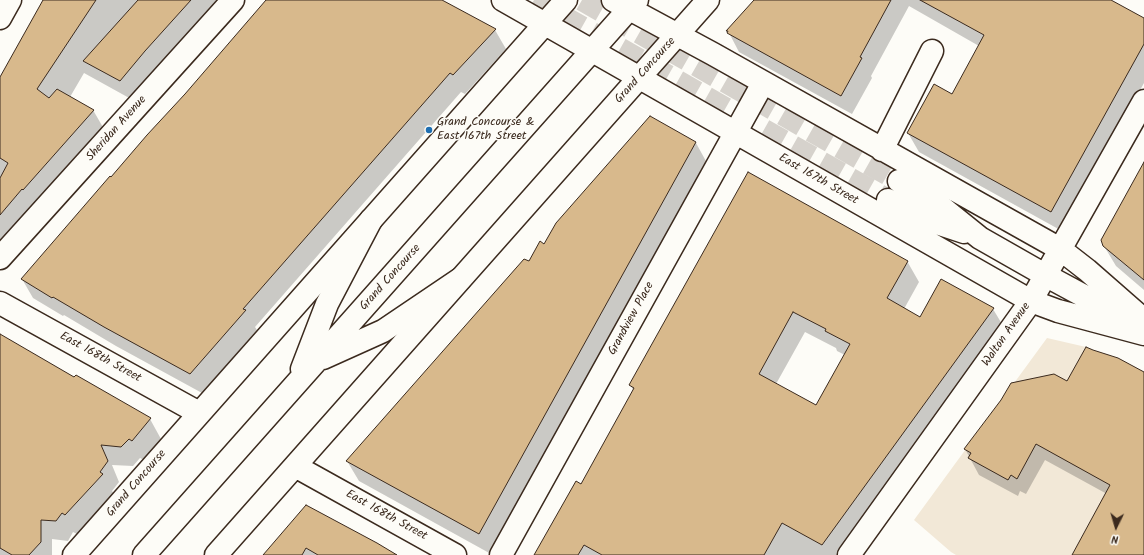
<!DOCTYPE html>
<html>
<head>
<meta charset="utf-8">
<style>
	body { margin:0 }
	#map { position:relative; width:1144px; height:555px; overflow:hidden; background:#fdfcf7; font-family:Kalam,sans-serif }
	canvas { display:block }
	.north { position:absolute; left:1096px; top:507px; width:40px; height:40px; -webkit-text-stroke:3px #fdfcf7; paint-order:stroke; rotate:185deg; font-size:11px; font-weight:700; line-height:16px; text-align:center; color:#3b2a1e }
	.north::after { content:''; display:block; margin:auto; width:14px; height:18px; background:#3b2a1e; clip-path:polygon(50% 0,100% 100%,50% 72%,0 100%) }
</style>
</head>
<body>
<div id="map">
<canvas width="1144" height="555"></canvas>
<div class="north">N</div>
</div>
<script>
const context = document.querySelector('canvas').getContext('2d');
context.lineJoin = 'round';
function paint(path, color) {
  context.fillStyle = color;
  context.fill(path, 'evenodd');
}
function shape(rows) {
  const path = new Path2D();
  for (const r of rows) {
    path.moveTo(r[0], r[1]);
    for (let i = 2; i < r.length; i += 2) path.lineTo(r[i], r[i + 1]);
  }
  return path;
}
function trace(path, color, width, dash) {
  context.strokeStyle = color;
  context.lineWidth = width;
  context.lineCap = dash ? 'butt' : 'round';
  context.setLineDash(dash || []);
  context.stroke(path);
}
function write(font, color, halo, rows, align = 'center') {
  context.font = font + ' Kalam,sans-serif';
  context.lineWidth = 3;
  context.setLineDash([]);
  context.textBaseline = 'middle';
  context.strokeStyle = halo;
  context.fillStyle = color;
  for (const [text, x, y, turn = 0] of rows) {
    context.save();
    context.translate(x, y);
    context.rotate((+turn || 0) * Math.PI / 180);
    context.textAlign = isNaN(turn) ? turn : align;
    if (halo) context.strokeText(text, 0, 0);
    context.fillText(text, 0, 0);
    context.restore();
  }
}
paint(shape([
	[1047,338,1086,347,1101,355,1103,353,1118,358,1144,372,1144,553,1143,555,956,555,951,552,914,520]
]), '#f2e8d7');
paint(shape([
	[44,0,218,0,155,70,131,99,84,73,70,97,93,110,104,129,0,246,0,80],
	[268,0,440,0,495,30,506,49,465,94,461,92,255,327,257,330,202,393,116,346,64,315,63,316,33,298,22,279,185,95],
	[759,0,1109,0,1144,19,1144,83,1062,231,919,152,908,133,952,95,979,46,909,6,871,76,872,78,852,114,739,52,728,31],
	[651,118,696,143,707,163,491,554,359,481,347,461,529,262],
	[1144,165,1144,290,1116,266,1104,246],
	[749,173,907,261,919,282,904,309,921,318,993,309,1005,329,841,555,536,555,582,485,634,391,630,385],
	[805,332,836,348,837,351,845,355,816,407,776,384],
	[0,335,75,378,150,419,161,439,144,460,140,458,133,466,112,465,119,482,112,491,114,494,77,534,73,532,68,541,52,539,52,555,0,555],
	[1144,373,1144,555,1073,555,1107,494,1045,460,1026,494,1020,491,1018,496,979,475,965,449,1068,383],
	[307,506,395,555,264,555]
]), '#0003');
const building = shape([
	[43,0,96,0,37,89,49,98,57,89,94,110,23,190,22,189,0,215,0,178,8,163,0,158,0,77,43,0],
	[138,0,191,0,145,51,120,81,83,61,138,0],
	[266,0,442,0,496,29,453,75,450,73,243,309,246,310,190,374,104,327,53,297,52,298,21,279,110,176,111,177,147,135,185,94,266,0],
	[754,0,891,0,860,57,862,58,841,96,727,33,728,31,726,31,754,0],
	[920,0,1111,0,1144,18,1144,44,1051,212,907,133,934,84,952,94,984,35,920,0],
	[650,116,696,142,479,534,346,461,524,259,529,261,540,241,544,244,556,223,650,116],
	[1144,162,1144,280,1103,246,1101,240,1144,162],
	[748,172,908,261,887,298,920,317,941,279,994,308,822,545,782,523,764,555,602,555,584,545,578,555,534,555,576,481,581,484,634,388,629,385,748,172],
	[793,312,826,329,825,331,850,344,816,405,759,374,793,312],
	[0,334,74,377,76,375,151,418,132,441,129,439,121,447,101,445,108,461,100,472,103,474,65,515,62,513,56,521,41,520,41,542,29,555,12,555,0,548,0,334],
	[1086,347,1093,350,1118,358,1144,372,1144,555,1072,555,1110,485,1036,444,1017,479,1011,475,1008,480,968,458,971,453,964,449,1001,400,1011,383,1054,374,1067,381,1086,347],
	[306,505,377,543,397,555,318,555,306,548,302,555,263,555,306,505]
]);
paint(building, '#d8b98c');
trace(building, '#3b2a1e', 1);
trace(shape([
	[534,0,888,200],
	[582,0,899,181]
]), '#d6d2cc', 22, [22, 11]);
const minor = shape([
	[503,0,1031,301,1058,311,1144,334],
	[613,0,713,54,1060,249,1087,270,1144,320],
	[0,18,10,0],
	[882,150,932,51],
	[899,181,944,209,980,238,1045,275,1132,322],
	[888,200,912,212,940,224,964,232],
	[0,258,233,0],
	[0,303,199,413],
	[295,466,455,555],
	[74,555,566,0],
	[216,555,708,0],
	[501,555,763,83],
	[849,555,1031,301,1144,101]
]);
const major = shape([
	[323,358,383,331,460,279],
	[302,369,327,304,371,220],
	[144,555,637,0]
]);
trace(minor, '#3b2a1e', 25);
trace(major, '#3b2a1e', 25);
trace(minor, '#fdfcf7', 22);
trace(major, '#fdfcf7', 22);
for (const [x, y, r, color] of [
	[429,130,4,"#1f6fb2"]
]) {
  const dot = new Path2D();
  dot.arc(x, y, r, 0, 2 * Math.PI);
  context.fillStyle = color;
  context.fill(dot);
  trace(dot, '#fdfcf7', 1.5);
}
write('12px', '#3b2a1e', '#fdfcf7', [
	["Grand Concourse",646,71,-48],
	["Sheridan Avenue",117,129,-48],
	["East 167th Street",818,180,30],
	["Grand Concourse",391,278,-48],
	["Grandview Place",632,319,-61],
	["Walton Avenue",1007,335,-55],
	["East 168th Street",100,358,29],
	["Grand Concourse",137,484,-49],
	["East 168th Street",386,516,29]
]);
write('12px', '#3b2a1e', '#fdfcf7', [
	["Grand Concourse &",437,123],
	["East 167th Street",437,137]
], 'left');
</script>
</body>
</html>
